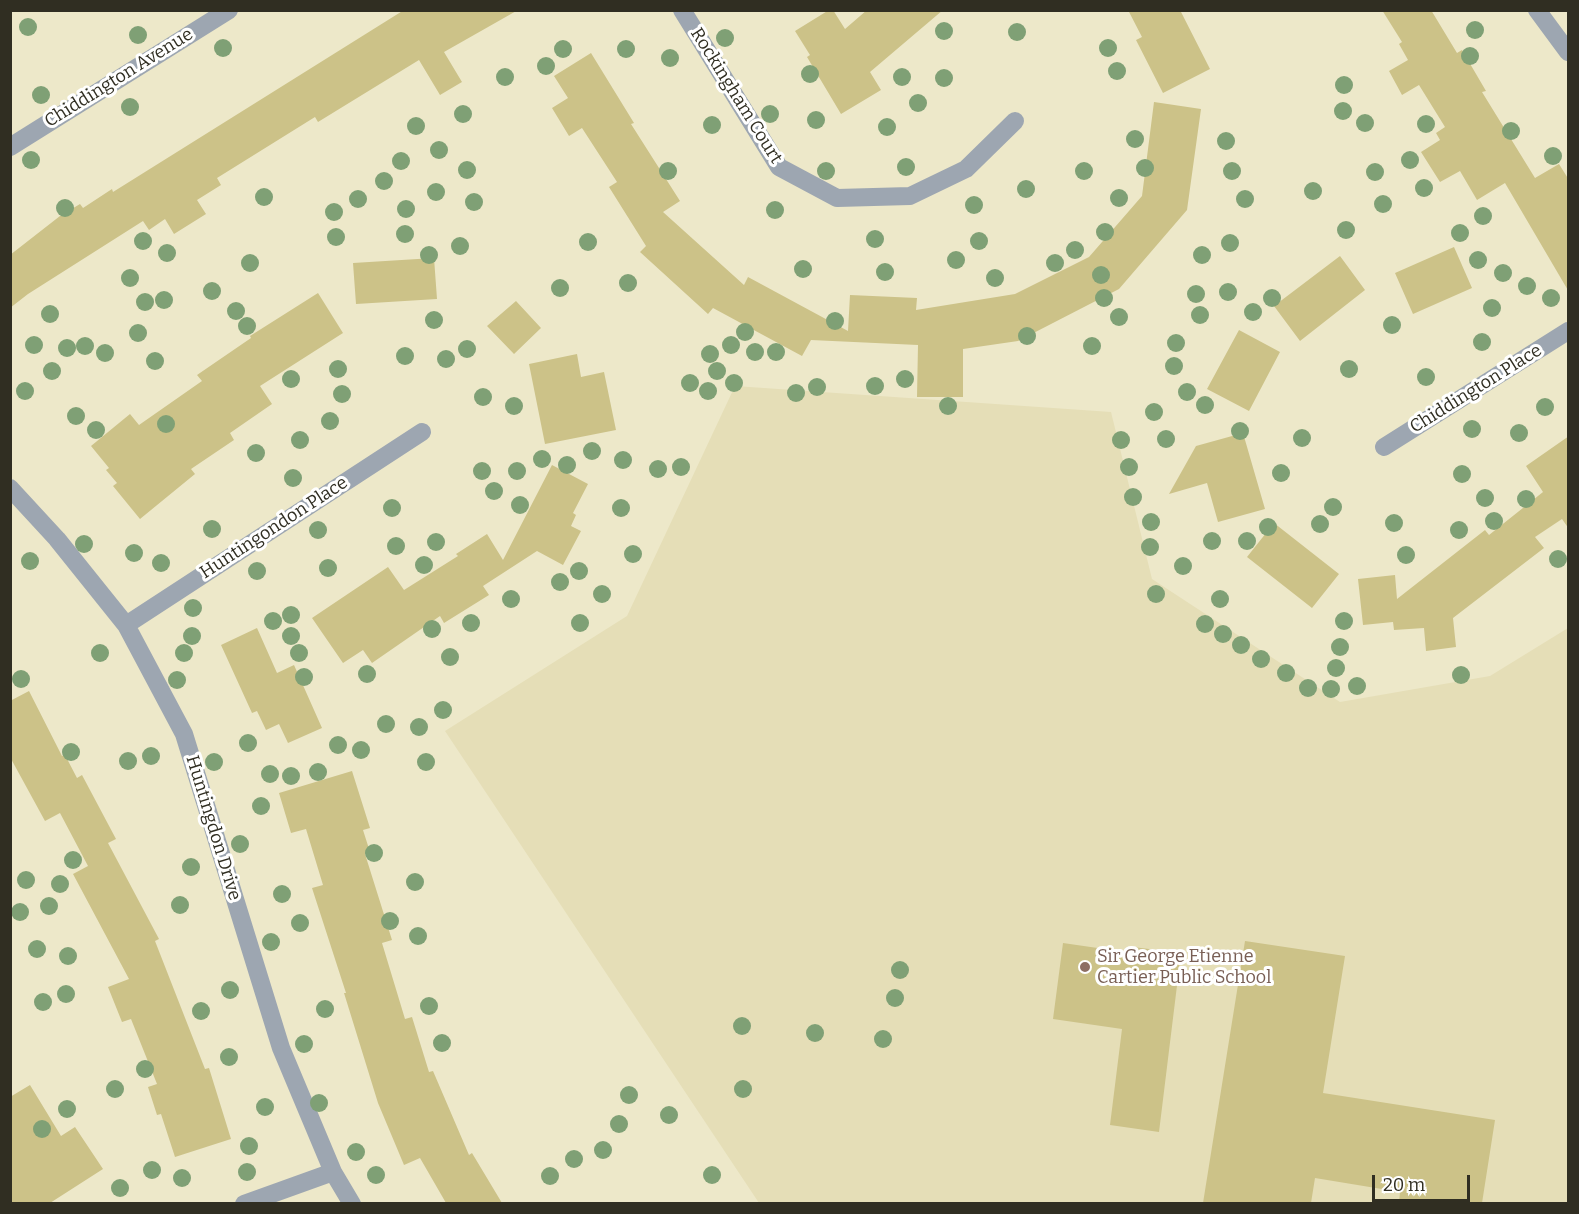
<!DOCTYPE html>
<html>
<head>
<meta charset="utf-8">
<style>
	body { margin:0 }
	#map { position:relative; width:1579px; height:1214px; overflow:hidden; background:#ede8c9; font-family:Bitter,serif }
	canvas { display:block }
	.frame { position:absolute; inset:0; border:12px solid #302e22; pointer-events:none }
	.scale { position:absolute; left:1372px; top:1175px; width:98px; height:27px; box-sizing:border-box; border:3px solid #302e22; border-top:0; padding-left:8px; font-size:18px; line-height:21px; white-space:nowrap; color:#302e22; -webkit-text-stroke:4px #fff; paint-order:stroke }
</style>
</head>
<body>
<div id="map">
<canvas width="1579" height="1214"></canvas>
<div class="frame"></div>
<div class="scale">20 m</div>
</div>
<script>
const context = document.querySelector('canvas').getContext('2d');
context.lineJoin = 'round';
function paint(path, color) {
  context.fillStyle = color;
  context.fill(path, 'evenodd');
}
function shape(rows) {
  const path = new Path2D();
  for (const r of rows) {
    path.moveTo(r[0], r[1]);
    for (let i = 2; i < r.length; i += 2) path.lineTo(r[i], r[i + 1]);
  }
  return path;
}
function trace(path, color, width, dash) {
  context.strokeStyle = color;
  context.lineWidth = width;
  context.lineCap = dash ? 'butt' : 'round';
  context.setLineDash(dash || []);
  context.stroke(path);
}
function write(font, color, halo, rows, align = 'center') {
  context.font = font + ' Bitter,serif';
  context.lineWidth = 6;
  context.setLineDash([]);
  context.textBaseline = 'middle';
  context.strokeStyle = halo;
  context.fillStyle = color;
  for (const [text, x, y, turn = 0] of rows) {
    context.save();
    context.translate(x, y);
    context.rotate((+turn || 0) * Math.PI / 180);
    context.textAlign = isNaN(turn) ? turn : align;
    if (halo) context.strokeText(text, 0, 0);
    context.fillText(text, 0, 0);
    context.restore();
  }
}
paint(shape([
	[735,386,1111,412,1152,579,1340,702,1490,676,1568,628,1568,1203,759,1203,445,731,627,616]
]), '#e5deb7');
paint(shape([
	[404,10,518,10,444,52,462,82,440,95,419,60,318,122,315,117,217,178,221,185,197,200,206,214,174,234,165,219,149,230,143,221,28,294,10,308,10,255,60,216,80,204,83,208,112,189,113,192],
	[829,10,833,10,845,29,867,10,943,10,870,72,881,90,841,114,807,57,810,55,795,31],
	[1128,10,1180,10,1210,69,1163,93,1136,40,1142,37],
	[1382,10,1431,10,1457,53,1462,50,1486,91,1482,92,1535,178,1559,164,1569,180,1569,292,1505,183,1477,200,1460,171,1440,182,1421,152,1440,140,1436,133,1445,127,1419,85,1402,95,1389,71,1408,60,1399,44,1402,42],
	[591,53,634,123,631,124,680,201,663,212,744,285,748,277,848,331,850,295,917,298,916,310,1015,294,1089,257,1142,196,1154,102,1201,109,1187,210,1119,289,1018,341,963,349,963,397,917,397,918,345,811,340,802,356,713,308,708,314,640,252,646,246,609,187,617,182,582,128,569,136,552,108,568,98,554,76],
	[1454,247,1472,288,1413,314,1395,273],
	[1340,256,1365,290,1300,341,1274,306],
	[434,258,437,299,356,304,353,263],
	[318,293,343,333,260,386,272,404,230,433,234,440,191,469,195,474,140,519,113,486,117,483,106,470,109,468,91,446,130,414,139,425,202,381,197,375,251,338,250,336],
	[516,301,541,328,514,354,487,326],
	[1239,330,1280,352,1249,411,1207,389],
	[577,354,581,377,604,372,616,430,545,444,529,364],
	[1243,433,1265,509,1218,522,1207,483,1169,494,1196,446],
	[1569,436,1569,529,1562,519,1535,537,1544,548,1453,618,1456,647,1426,651,1424,628,1394,630,1393,622,1363,625,1358,579,1395,575,1397,599,1485,530,1489,535,1543,492,1526,466],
	[552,465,588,484,573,513,576,515,571,526,581,531,563,565,537,551,483,586,489,595,444,623,440,616,372,663,363,650,343,663,312,618,388,567,404,590,458,556,456,554,487,534,503,560],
	[1274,523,1339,574,1312,608,1247,557],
	[257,628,277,673,294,665,322,728,288,743,279,724,266,730,257,711,252,713,221,645],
	[29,691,62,756,65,755,77,778,82,775,116,839,108,843,159,939,155,941,205,1069,209,1068,231,1139,175,1157,161,1114,157,1115,148,1087,157,1084,131,1019,122,1022,108,987,129,979,73,874,88,866,60,813,45,821,10,757,10,701],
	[352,771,370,828,363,830,370,852,365,854,392,940,382,943,405,1019,412,1017,429,1072,433,1071,469,1155,472,1153,502,1203,446,1203,420,1158,404,1165,378,1103,344,993,346,993,312,888,323,885,306,829,291,833,279,793],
	[1245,941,1345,956,1323,1093,1495,1120,1482,1203,1399,1203,1400,1192,1315,1178,1311,1203,1203,1203],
	[1063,943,1132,953,1133,947,1181,953,1159,1132,1110,1125,1122,1029,1053,1019],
	[30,1085,61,1136,75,1127,103,1169,50,1203,10,1203,10,1097]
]), '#ccc288');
trace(shape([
	[682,10,779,167,837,198,910,196,966,169,1015,121],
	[1537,10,1568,52],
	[10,147,229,10],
	[1384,447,1568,331],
	[10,488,57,539,126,625,184,734,281,1048,333,1172,352,1204],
	[126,625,422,432],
	[244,1204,333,1172]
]), '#9da6b1', 18);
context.fillStyle = '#7fa075';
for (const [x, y] of [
	[28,27],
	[1475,30],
	[944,31],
	[1017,32],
	[138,35],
	[725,38],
	[223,48],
	[1108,48],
	[563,49],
	[626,49],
	[1470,56],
	[670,58],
	[546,66],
	[1117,71],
	[810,74],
	[505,77],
	[902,77],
	[944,78],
	[1344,85],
	[41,95],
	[918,103],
	[130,107],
	[1343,111],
	[463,114],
	[770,114],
	[816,120],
	[1365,123],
	[1426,124],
	[712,125],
	[416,126],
	[887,127],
	[1511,131],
	[1135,139],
	[1226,141],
	[439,150],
	[1553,156],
	[31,160],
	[1410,160],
	[401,161],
	[906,167],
	[1145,168],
	[467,170],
	[668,171],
	[826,171],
	[1084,171],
	[1232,171],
	[1375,172],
	[384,181],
	[1424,188],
	[1026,189],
	[1313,191],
	[436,192],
	[264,197],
	[1119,198],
	[358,199],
	[1245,199],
	[474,202],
	[1383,204],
	[974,205],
	[65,208],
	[406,209],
	[775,210],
	[334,212],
	[1483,216],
	[1346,230],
	[1105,232],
	[1460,233],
	[405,234],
	[336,237],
	[875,239],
	[143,241],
	[979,241],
	[588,242],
	[1230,243],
	[460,246],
	[1075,250],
	[167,253],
	[429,255],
	[1202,255],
	[956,260],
	[1478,260],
	[250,263],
	[1055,263],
	[803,269],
	[885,272],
	[1503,273],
	[1101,275],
	[130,278],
	[995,278],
	[628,283],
	[1527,286],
	[560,288],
	[212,291],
	[1228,292],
	[1196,294],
	[1104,298],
	[1272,298],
	[1551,298],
	[164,300],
	[145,302],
	[1492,308],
	[236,311],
	[1253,312],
	[50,314],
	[1200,315],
	[1119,317],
	[434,320],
	[835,321],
	[1392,325],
	[247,326],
	[745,332],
	[138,333],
	[1027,336],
	[1482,342],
	[1176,343],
	[34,345],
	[731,345],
	[85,346],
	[1092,346],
	[67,348],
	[467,349],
	[755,352],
	[776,352],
	[105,353],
	[710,354],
	[405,356],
	[446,359],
	[155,361],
	[1174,366],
	[338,369],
	[1349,369],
	[52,371],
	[717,371],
	[1426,377],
	[291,379],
	[905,379],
	[690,383],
	[734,383],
	[875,386],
	[817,387],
	[25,391],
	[708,391],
	[1187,392],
	[796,393],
	[342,394],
	[483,397],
	[1205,405],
	[514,406],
	[948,406],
	[1545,407],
	[1154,412],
	[76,416],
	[330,421],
	[166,424],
	[1472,429],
	[96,430],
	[1240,431],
	[1519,433],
	[1302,438],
	[1166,439],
	[300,440],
	[1121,440],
	[592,451],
	[256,453],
	[542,459],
	[623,460],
	[567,465],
	[681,467],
	[1129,467],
	[658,469],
	[482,471],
	[517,471],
	[1281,473],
	[1462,474],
	[293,478],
	[494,491],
	[1133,497],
	[1485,498],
	[1526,499],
	[520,505],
	[1333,507],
	[392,508],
	[621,508],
	[1494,521],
	[1151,522],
	[1394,523],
	[1320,524],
	[1268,527],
	[212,529],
	[318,530],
	[1459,530],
	[1212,541],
	[1247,541],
	[436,542],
	[84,544],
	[396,546],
	[1150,547],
	[134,553],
	[633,554],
	[1406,555],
	[1558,559],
	[30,561],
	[161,563],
	[424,565],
	[1183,566],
	[328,568],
	[257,571],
	[579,571],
	[560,582],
	[602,594],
	[1156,594],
	[511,599],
	[1220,599],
	[193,608],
	[291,615],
	[273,621],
	[1344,621],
	[471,623],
	[580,623],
	[1205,624],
	[432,629],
	[1223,634],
	[192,636],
	[291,636],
	[1241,645],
	[1340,647],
	[100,653],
	[184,653],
	[299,653],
	[450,657],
	[1261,659],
	[1336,668],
	[1286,673],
	[367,674],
	[1461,675],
	[304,677],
	[21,679],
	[177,680],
	[1357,686],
	[1308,688],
	[1331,689],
	[443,710],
	[386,724],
	[419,727],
	[248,743],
	[338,745],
	[361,750],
	[71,752],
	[151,756],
	[128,761],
	[214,762],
	[426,762],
	[318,772],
	[270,774],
	[291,776],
	[261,806],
	[240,844],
	[374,853],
	[73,860],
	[191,867],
	[26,880],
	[415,882],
	[60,884],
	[282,894],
	[180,905],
	[49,906],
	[20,912],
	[390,921],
	[300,923],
	[418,936],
	[271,942],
	[37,949],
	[68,956],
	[900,970],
	[230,990],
	[66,994],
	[895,998],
	[43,1002],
	[429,1006],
	[325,1009],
	[201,1011],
	[742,1026],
	[815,1033],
	[883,1039],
	[442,1043],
	[304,1044],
	[229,1057],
	[145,1069],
	[115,1089],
	[743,1089],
	[629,1095],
	[319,1103],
	[265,1107],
	[67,1109],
	[669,1115],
	[619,1124],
	[42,1129],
	[249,1146],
	[603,1150],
	[356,1152],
	[574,1159],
	[152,1170],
	[247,1172],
	[376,1175],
	[712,1175],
	[550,1176],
	[182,1178],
	[120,1188]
]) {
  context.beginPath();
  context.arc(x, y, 9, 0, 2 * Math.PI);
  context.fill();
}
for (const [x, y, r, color] of [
	[1085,967,6,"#8d6e63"]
]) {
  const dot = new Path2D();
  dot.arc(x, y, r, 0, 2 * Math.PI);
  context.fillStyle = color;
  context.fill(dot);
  trace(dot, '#fff', 2);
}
write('18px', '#302e22', '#fff', [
	["Chiddington Avenue",119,78,-32],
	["Rockingham Court",736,96,58],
	["Chiddington Place",1476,389,-32],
	["Huntingondon Place",274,528,-33],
	["Huntingdon Drive",213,828,73]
]);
write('18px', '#785e54', '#fff', [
	["Sir George Etienne",1097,957],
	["Cartier Public School",1097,978]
], 'left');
</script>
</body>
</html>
